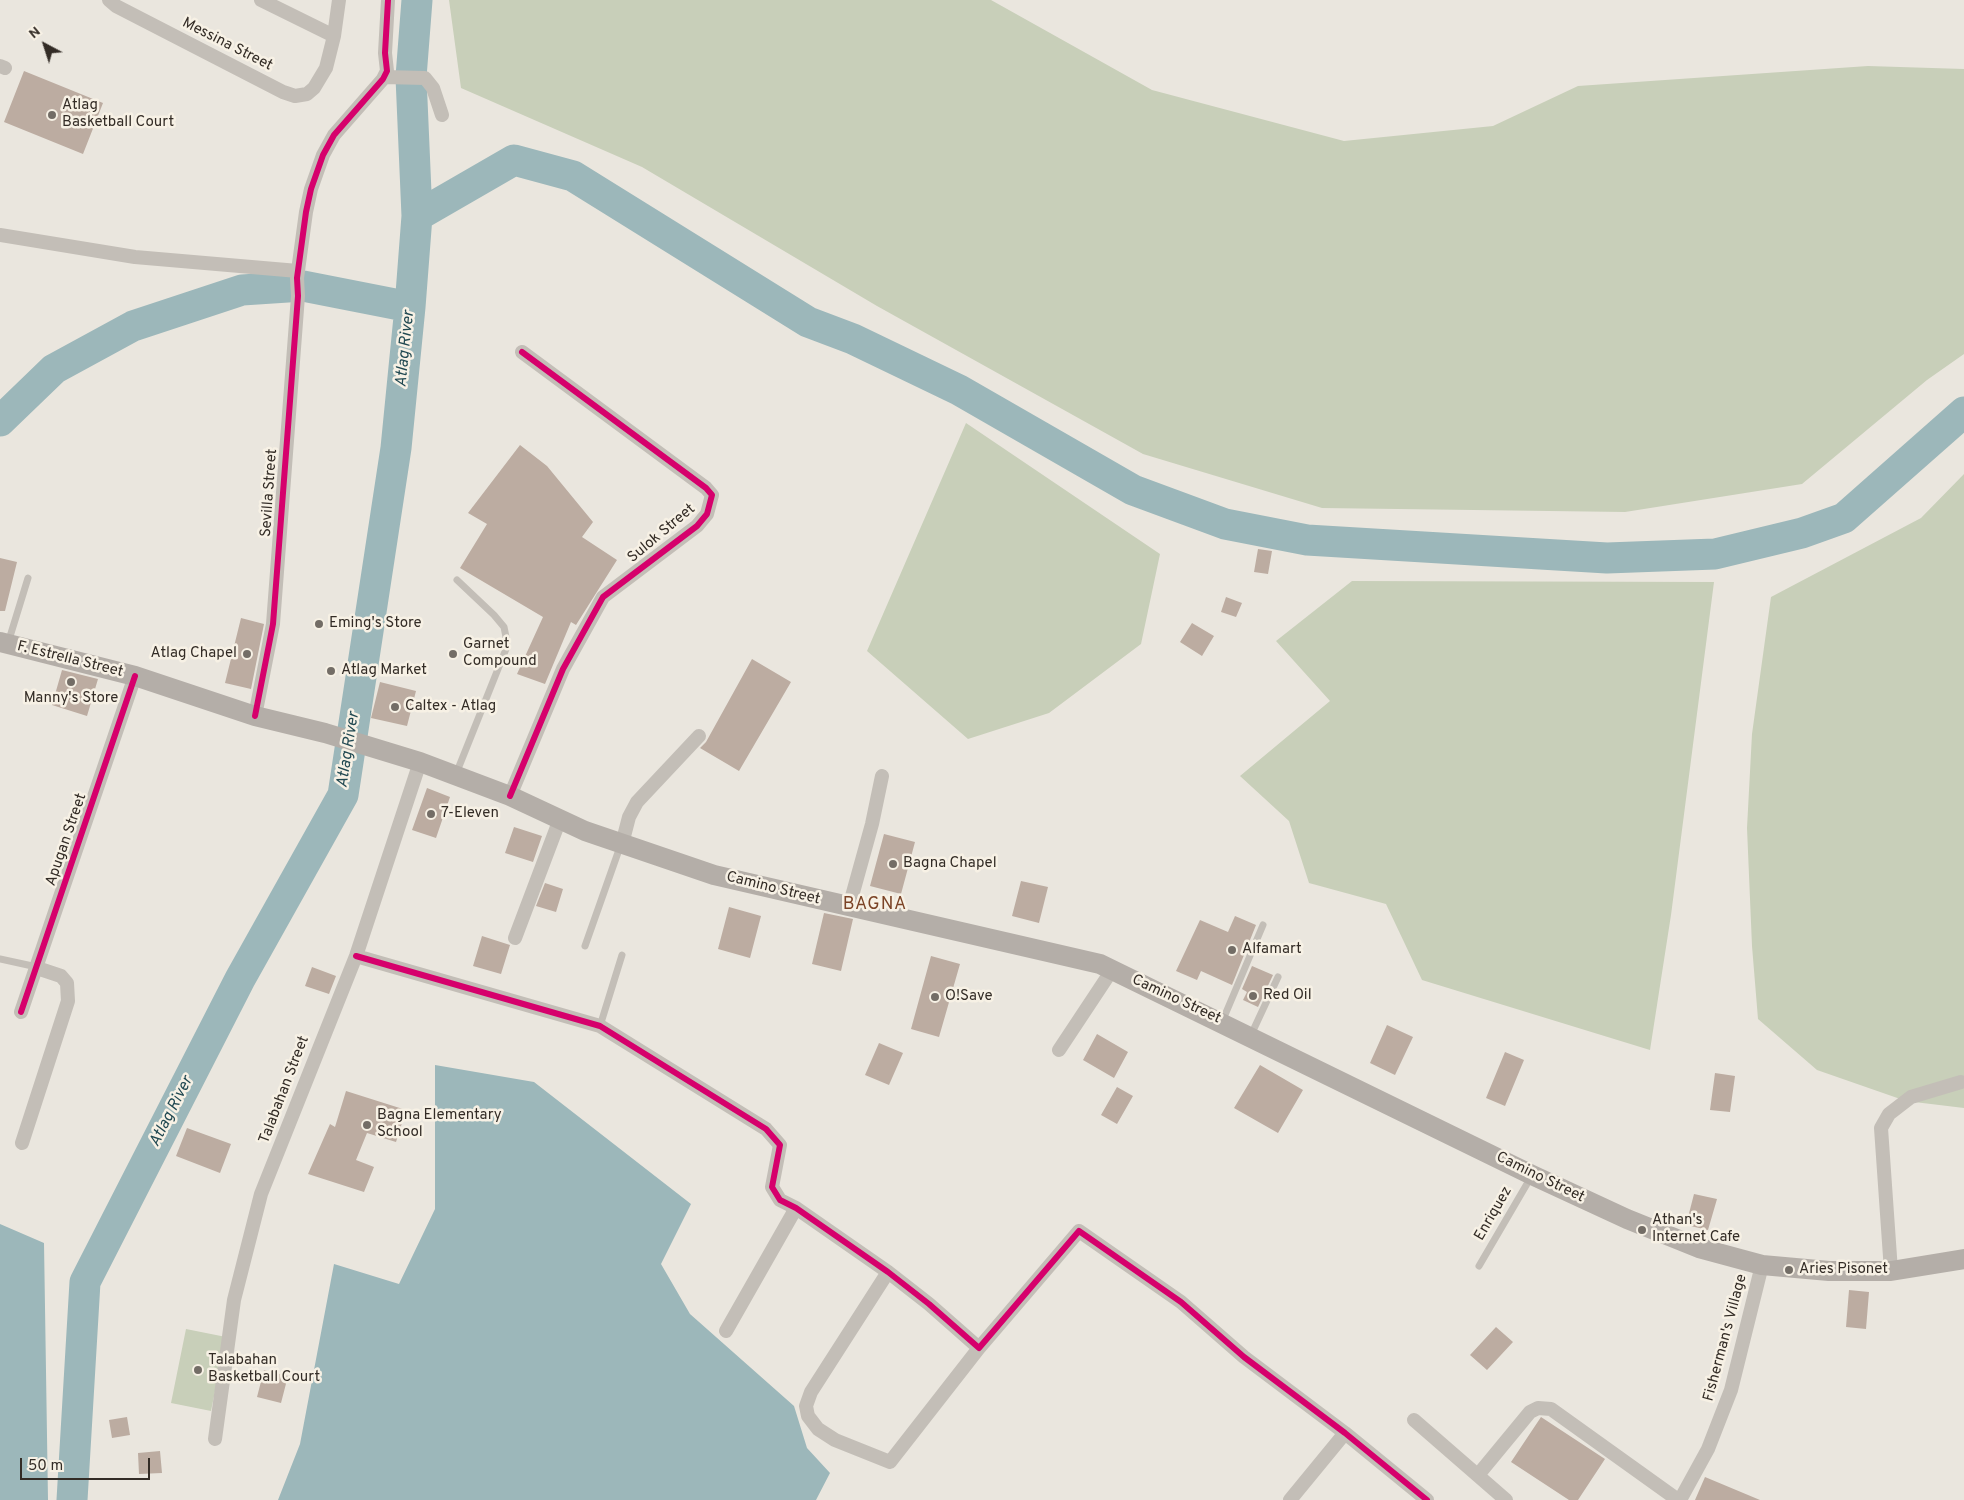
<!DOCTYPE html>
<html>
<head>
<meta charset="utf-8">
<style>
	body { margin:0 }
	#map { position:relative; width:1964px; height:1500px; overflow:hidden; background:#eae6de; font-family:Overpass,sans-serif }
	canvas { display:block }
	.north { position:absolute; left:20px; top:20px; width:50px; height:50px; -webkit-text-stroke:4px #f7f1e5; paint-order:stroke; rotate:320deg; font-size:14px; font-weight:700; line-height:20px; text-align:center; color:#332c26 }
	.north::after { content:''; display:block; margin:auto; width:18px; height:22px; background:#332c26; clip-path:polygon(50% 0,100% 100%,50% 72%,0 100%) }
	.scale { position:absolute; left:20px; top:1458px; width:130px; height:22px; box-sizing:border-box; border:2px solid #332c26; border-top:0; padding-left:6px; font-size:15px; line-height:18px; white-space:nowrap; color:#332c26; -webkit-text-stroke:4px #f7f1e5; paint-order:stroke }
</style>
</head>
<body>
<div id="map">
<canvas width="1964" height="1500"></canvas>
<div class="north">N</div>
<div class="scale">50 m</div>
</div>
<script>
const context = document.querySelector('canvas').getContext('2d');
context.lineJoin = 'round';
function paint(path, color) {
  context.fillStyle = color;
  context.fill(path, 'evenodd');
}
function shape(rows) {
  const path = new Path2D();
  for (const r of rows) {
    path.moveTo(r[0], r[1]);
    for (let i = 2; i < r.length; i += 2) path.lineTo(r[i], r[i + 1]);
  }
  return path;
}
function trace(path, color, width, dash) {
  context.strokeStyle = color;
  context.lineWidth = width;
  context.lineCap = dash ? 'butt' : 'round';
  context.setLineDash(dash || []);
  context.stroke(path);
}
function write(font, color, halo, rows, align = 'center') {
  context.font = font + ' Overpass,sans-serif';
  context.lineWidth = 5;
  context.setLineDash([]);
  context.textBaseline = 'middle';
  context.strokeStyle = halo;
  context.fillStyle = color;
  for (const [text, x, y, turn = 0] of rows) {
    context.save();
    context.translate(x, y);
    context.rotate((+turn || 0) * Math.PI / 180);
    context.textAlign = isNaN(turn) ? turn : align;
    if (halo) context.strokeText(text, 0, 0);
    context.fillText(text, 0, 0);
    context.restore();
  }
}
paint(shape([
	[449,0,991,0,1152,90,1344,141,1493,126,1578,86,1868,66,1964,69,1964,354,1927,380,1802,484,1625,512,1322,508,1143,454,877,306,642,167,461,88],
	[966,423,1160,554,1141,644,1049,713,968,739,867,651],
	[1964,474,1964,1108,1906,1101,1817,1070,1758,1019,1752,946,1747,828,1752,734,1771,597,1921,518],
	[1352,581,1714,582,1671,915,1650,1050,1422,980,1386,904,1309,883,1289,821,1240,776,1330,701,1276,641],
	[186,1329,226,1337,211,1411,171,1403]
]), '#c8cfb9');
paint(shape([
	[435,1065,534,1082,691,1204,661,1264,690,1314,794,1406,807,1448,830,1473,816,1500,278,1500,300,1444,334,1264,399,1284,435,1209],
	[0,1224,44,1243,48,1500,0,1500]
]), '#9cb7ba');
trace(shape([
	[417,216,514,160,573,176,808,322,853,339,959,390,1133,490,1225,524,1307,540,1607,558,1715,554,1802,533,1844,518,1964,412],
	[0,421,54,369,133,326,242,290,303,286,410,307],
	[72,1500,85,1282,240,979,343,795,396,448,410,307,417,216,411,77,417,0]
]), '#9cb7ba', 31);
paint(shape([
	[24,71,103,103,83,154,4,122],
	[520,445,547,466,593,522,582,537,617,560,576,625,571,622,545,684,517,674,543,617,460,568,487,524,468,513],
	[1258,549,1272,551,1268,574,1254,572],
	[0,558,17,562,5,611,0,611],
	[1226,597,1242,603,1236,617,1221,612],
	[241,618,264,624,251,689,225,683],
	[1192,623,1214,636,1202,656,1180,642],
	[752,659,791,682,739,771,700,748,706,742],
	[62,670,98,679,87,716,52,705],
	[380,682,416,691,407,726,371,718],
	[427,788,450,797,436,838,412,830],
	[514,827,542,836,533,862,505,853],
	[884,834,915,842,901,894,870,886],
	[1021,881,1048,887,1039,923,1012,916],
	[545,883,563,889,556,912,536,906],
	[729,907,761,916,750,958,718,949],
	[824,913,853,919,841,971,812,964],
	[1235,916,1256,925,1232,985,1201,971,1197,980,1176,971,1200,920,1228,932],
	[482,936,510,945,501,974,473,966],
	[931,956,960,964,939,1037,911,1029],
	[1252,966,1273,975,1258,1007,1243,1000,1247,992,1242,989],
	[312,967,336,976,329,994,305,986],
	[1387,1025,1413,1037,1395,1075,1370,1063],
	[1097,1034,1128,1052,1114,1078,1083,1060],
	[879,1043,903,1053,889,1085,865,1075],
	[1505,1052,1524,1060,1505,1106,1486,1098],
	[1260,1065,1303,1090,1278,1133,1234,1108],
	[1715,1073,1735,1076,1730,1112,1710,1110],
	[1117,1087,1133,1096,1117,1124,1101,1115],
	[346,1091,406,1110,396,1142,367,1133,356,1160,374,1167,364,1192,308,1174,330,1124,335,1127],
	[187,1128,231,1144,220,1173,176,1156],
	[1694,1194,1717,1199,1708,1230,1686,1225],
	[1849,1290,1869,1292,1866,1329,1846,1327],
	[1496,1327,1513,1342,1487,1370,1470,1355],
	[264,1370,288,1376,281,1403,257,1397],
	[127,1417,130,1435,112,1438,109,1420],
	[1541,1417,1605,1459,1578,1500,1569,1500,1511,1462],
	[160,1451,162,1473,139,1474,138,1453],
	[1705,1477,1760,1500,1695,1500]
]), '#bcaca1');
trace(shape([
	[8,643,28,578],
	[456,774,506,649,506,637,504,627,494,615,457,580],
	[585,946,621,844],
	[0,959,37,967],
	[1222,1022,1263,925],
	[600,1026,622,955],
	[1251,1035,1278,977],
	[1479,1266,1531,1177]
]), '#c3beb7', 7);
trace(shape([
	[109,0,116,6,283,92,295,96,307,94,314,88,326,68,334,36,339,0],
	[261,0,334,36],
	[0,66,5,68],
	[384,77,425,78,433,88,442,115],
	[0,235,135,257,298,271],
	[255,716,273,624,298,296,297,278,306,212,311,189,323,155,334,135,383,79,387,71,385,53,388,0],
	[510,796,563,669,603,597,697,526,707,514,712,495,706,488,522,352],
	[622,844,629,817,637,802,699,736],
	[849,907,872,824,882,776],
	[515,938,560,819],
	[356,956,600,1026,766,1129,780,1145,772,1187,780,1200,796,1208,888,1272,929,1304,979,1348,1079,1231,1181,1302,1244,1357,1345,1433,1427,1500],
	[21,1012,135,676],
	[1059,1050,1112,970],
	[22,1143,68,1001,67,983,61,976,37,968],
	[1891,1271,1881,1128,1889,1114,1911,1097,1961,1082],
	[888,1272,811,1392,806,1406,808,1416,818,1429,835,1440,890,1462,979,1348],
	[726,1331,796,1208],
	[1414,1420,1506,1500],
	[215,1439,234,1300,261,1194,356,956,420,762],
	[1478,1475,1530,1412,1538,1408,1551,1409,1678,1500],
	[1290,1500,1345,1433],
	[1680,1500,1708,1449,1731,1390,1762,1265]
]), '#c3beb7', 14);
trace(shape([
	[0,642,135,676,255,716,325,733,420,762,510,796,585,831,714,875,1100,964,1532,1175,1627,1219,1699,1248,1762,1265,1829,1271,1891,1271,1964,1259]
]), '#b4aea8', 20);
trace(shape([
	[255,716,273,624,298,296,297,278,306,212,311,189,323,155,334,135,383,79,387,71,385,53,388,0],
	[510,796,563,669,603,597,697,526,707,514,712,495,706,488,522,352],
	[356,956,600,1026,766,1129,780,1145,772,1187,780,1200,796,1208,888,1272,929,1304,979,1348,1079,1231,1181,1302,1244,1357,1345,1433,1427,1500],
	[21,1012,135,676]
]), '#d6006c', 6);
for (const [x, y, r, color] of [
	[52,115,5,"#736d66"],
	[319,624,5,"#736d66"],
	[247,654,5,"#736d66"],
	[453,654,5,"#736d66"],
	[331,671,5,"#736d66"],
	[71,682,5,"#736d66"],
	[395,707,5,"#736d66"],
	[431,814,5,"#736d66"],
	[893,864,5,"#736d66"],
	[1232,950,5,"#736d66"],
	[1253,996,5,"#736d66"],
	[935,997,5,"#736d66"],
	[367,1125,5,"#736d66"],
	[1642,1230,5,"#736d66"],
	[1789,1270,5,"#736d66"],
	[198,1370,5,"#736d66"]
]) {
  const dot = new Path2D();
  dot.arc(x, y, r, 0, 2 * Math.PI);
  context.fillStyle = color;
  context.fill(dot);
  trace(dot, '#f7f1e5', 2);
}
write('15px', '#332c26', '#f7f1e5', [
	["Messina Street",227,45,27],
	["Sevilla Street",270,493,-86],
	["Sulok Street",662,534,-40],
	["F. Estrella Street",70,660,14],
	["Apugan Street",67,840,-71],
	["Camino Street",773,889,14],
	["Camino Street",1176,1000,25],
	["Talabahan Street",285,1090,-69],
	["Camino Street",1540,1178,26],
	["Enriquez",1494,1214,-60],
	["Fisherman's Village",1726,1338,-75]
]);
write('15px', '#332c26', '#f7f1e5', [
	["Atlag",62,106],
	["Basketball Court",62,123],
	["Eming's Store",329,624],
	["Garnet",463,645],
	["Compound",463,662],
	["Atlag Chapel",237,654,"right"],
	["Atlag Market",341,671],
	["Manny's Store",71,699,"center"],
	["Caltex - Atlag",405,707],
	["7-Eleven",441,814],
	["Bagna Chapel",903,864],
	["Alfamart",1242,950],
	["Red Oil",1263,996],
	["O!Save",945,997],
	["Bagna Elementary",377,1116],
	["School",377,1133],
	["Athan's",1652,1221],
	["Internet Cafe",1652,1238],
	["Aries Pisonet",1799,1270],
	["Talabahan",208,1361],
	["Basketball Court",208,1378]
], 'left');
write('italic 16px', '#204851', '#f7f1e5', [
	["Atlag River",406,349,-84],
	["Atlag River",349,750,-81],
	["Atlag River",172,1112,-63]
]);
context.letterSpacing = '1px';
write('18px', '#7b4326', '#f7f1e5', [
	["BAGNA",875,905]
]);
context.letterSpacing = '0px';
</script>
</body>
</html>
